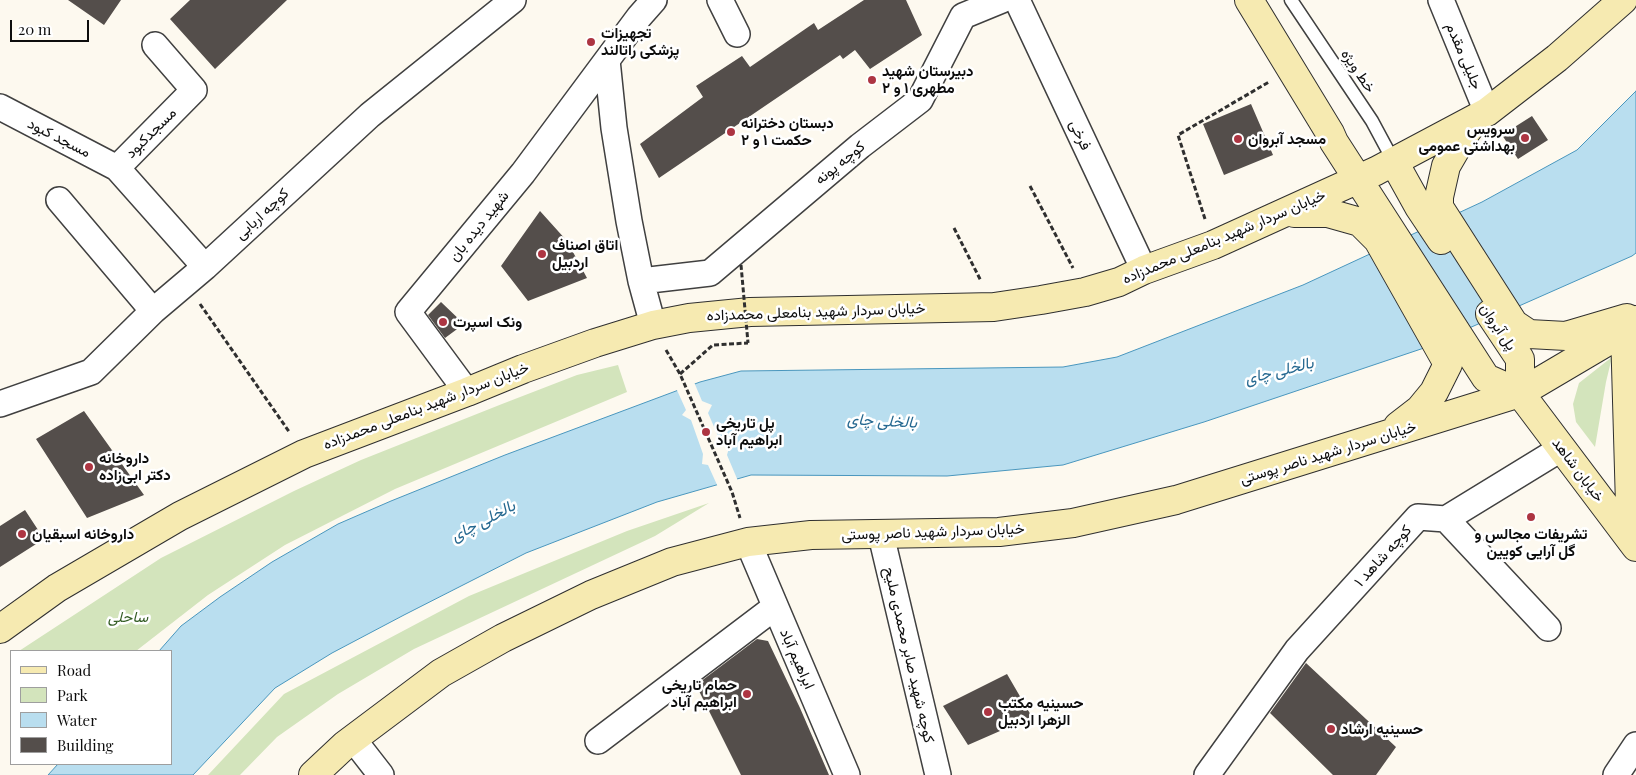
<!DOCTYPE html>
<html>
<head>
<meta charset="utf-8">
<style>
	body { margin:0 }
	#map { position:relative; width:1636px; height:775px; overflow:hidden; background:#fdf9ef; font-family:"Playfair Display",serif }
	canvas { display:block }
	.legend { position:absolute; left:10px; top:650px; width:162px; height:115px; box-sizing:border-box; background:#fff; border:1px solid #9e9e9e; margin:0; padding:6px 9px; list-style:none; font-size:15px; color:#0d0d0d }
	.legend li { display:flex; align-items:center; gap:10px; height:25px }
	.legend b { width:25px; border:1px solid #9e9e9e }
	.scale { position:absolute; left:10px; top:20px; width:79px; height:22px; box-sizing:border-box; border:2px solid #0d0d0d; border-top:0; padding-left:6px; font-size:15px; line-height:18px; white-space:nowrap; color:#0d0d0d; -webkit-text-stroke:4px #fff; paint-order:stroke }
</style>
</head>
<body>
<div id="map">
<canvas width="1636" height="775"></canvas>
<ul class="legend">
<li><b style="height:6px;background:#f6eab1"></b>Road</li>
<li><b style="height:14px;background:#d3e4bc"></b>Park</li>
<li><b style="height:14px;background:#b9deef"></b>Water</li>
<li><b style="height:14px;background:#544e4b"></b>Building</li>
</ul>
<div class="scale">20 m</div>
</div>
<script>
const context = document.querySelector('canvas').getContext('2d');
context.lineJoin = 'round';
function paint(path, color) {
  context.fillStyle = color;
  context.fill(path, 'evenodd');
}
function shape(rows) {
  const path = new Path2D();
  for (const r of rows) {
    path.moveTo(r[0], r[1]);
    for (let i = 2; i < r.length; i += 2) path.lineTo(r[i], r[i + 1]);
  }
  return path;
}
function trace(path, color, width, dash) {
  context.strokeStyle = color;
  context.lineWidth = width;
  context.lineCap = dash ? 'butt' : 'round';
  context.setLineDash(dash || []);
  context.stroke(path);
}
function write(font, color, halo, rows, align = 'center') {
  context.font = font + ' "Playfair Display",Vazirmatn,serif';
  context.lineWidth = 5;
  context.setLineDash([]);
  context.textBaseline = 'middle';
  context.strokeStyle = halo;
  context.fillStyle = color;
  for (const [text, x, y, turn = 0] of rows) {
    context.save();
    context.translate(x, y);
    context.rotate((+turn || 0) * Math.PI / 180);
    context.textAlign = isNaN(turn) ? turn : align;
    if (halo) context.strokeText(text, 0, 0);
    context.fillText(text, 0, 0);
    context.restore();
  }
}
paint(shape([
	[1612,357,1606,382,1595,447,1576,422,1573,404,1579,383],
	[618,365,627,392,395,489,285,545,208,595,136,651,19,651,161,558,294,491,361,460,502,404,577,375],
	[709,503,655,536,414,649,338,694,277,737,240,775,208,775,284,694,469,596,627,531]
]), '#d3e4bc');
const water = shape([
	[1636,91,1636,253,1632,256,1424,348,1204,422,1063,465,947,476,751,475,657,502,526,553,404,615,332,653,275,688,193,775,48,775,58,764,171,764,171,651,159,651,181,626,220,597,272,562,338,524,391,501,505,455,700,382,741,371,1063,367,1117,357,1303,285,1482,202,1577,150,1636,91]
]);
paint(water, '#b9deef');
trace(water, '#4996bd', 1);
paint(shape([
	[694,382,702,401,712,405,708,413,722,445,729,448,727,455,738,481,718,487,708,465,702,464,703,454,691,420,682,415,686,410,676,388]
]), '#fdf9ef');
paint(shape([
	[68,0,121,0,104,25],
	[190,0,287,0,215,69,170,19],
	[864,0,906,0,922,35,870,69,855,50,843,59,840,55,659,178,640,144,703,97,696,86,742,56,750,67,814,23,818,30],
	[1251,104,1273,155,1224,175,1203,124],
	[1532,116,1548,140,1518,159,1502,135],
	[540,211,567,241,587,278,528,301,501,266],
	[441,302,464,324,445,338,428,315],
	[84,411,144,495,87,518,36,439],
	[25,510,44,539,0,567,0,526],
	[757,639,768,641,800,708,829,775,741,775,696,685],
	[1306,663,1396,747,1376,775,1333,775,1270,713],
	[1007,674,1032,717,968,745,943,706]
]), '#544e4b');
const lane = shape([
	[1291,0,1372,121,1394,162]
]);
const street = shape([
	[720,0,737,34],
	[1017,0,1144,270],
	[1441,0,1487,112],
	[155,45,194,90,117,168,205,267],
	[0,107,117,168],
	[59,200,153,311],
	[641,281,710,273,860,146,920,100,963,16,1002,0],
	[653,325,641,281,629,221,614,128,607,60,639,17,654,0],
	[467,392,408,312,523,173,607,60],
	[0,404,91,372,153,311,205,267,370,115,513,0],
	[1446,519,1548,628],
	[881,535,938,775],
	[748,542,847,775],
	[353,739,381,775],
	[598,741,775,607],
	[1207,775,1297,650,1418,517,1446,519,1562,448],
	[1616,775,1636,745]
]);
const secondary = shape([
	[1249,0,1330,133,1334,142,1486,378,1520,393,1636,547],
	[1475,120,1464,135,1446,166,1439,197,1439,207,1514,324,1529,334,1566,336,1627,318],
	[1394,162,1419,207,1441,240],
	[1294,213,1328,213,1360,222,1378,240,1448,364,1434,392,1420,409,1398,426],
	[1490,314,1520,359,1520,393],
	[1625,331,1631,540],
	[0,629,57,588,180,516,304,454,467,392,523,369,595,343,653,325,689,318,750,312,994,307,1041,300,1085,292,1119,282,1144,270,1213,245,1376,171,1487,112,1557,58,1623,0],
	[313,775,345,745,441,673,503,638,591,595,672,562,748,542,811,535,999,532,1073,523,1176,500,1520,393,1625,331,1636,320]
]);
trace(lane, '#404040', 15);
trace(street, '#404040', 28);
trace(secondary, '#2f2f2f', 30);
trace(shape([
	[1030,186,1073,268],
	[1205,219,1178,135,1269,82],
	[954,228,981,281],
	[200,304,290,433],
	[666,350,680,374,732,492,740,518],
	[680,374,713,345,748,343]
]), '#2f2f2f', 3, [5, 2.5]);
trace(lane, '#fff', 12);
trace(street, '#fff', 25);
trace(secondary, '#f6eab1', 28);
trace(shape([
	[741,265,748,343]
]), '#2f2f2f', 3, [5, 2.5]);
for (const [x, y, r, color] of [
	[591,42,5,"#ad3542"],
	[872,80,5,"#ad3542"],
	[731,132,5,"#ad3542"],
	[1525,138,5,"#ad3542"],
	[1238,139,5,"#ad3542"],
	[542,254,5,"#ad3542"],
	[443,322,5,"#ad3542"],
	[706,432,5,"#ad3542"],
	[89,467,5,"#ad3542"],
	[1531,517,5,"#ad3542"],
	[22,534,5,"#ad3542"],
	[747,694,5,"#ad3542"],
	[988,712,5,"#ad3542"],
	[1331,729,5,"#ad3542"]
]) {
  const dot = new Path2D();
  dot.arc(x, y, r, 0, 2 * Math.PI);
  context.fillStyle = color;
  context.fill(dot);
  trace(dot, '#fff', 2);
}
write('bold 15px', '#0d0d0d', '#fff', [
	["تجهیزات",601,33],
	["پزشکی راتالند",601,50],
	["دبیرستان شهید",882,71],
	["مطهری ۱ و ۲",882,88],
	["دبستان دخترانه",741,123],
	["حکمت ۱ و ۲",741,140],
	["سرویس",1515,129,"right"],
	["بهداشتی عمومی",1515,146,"right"],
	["مسجد آبروان",1248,139],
	["اتاق اصناف",552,245],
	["اردبیل",552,262],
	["ونک اسپرت",453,322],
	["پل تاریخی",716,423],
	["ابراهیم آباد",716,440],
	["داروخانه",99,458],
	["دکتر ابی‌زاده",99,475],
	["داروخانه اسبقیان",32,534],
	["تشریفات مجالس و",1531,534,"center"],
	["گل آرایی کویین",1531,551,"center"],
	["حمام تاریخی",737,685,"right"],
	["ابراهیم آباد",737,702,"right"],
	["حسینیه مکتب",998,703],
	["الزهرا اردبیل",998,720],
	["حسینیه ارشاد",1341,729]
], 'left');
write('15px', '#0d0d0d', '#fff', [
	["جلیلی مقدم",1464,56,67],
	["خط ویژه",1358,71,56],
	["مسجدکبود",151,133,-45],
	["فرخی",1080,135,65],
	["مسجد کبود",59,138,27],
	["کوچه پونه",840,163,-39],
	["کوچه اربابی",262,214,-43],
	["شهید دیده بان",479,226,-51],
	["خیابان سردار شهید بنامعلی محمدزاده",1224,237,-23],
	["خیابان سردار شهید بنامعلی محمدزاده",816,312,-2],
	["پل آبروان",1498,327,56],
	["خیابان سردار شهید بنامعلی محمدزاده",426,406,-21],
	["خیابان سردار شهید ناصر پوستی",1328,453,-17],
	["خیابان شاهد",1578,470,53],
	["خیابان سردار شهید ناصر پوستی",933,532,-2],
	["کوچه شاهد ۱",1383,556,-48],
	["کوچه شهید صابر محمدی ملیح",909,655,77],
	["ابراهیم آباد",797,659,66]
]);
write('italic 15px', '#345d25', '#fff', [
	["ساحلی",128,617]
]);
write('italic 16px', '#256890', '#fff', [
	["بالخلی چای",1279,371,-14],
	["بالخلی چای",882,421,3],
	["بالخلی چای",483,521,-28]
]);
</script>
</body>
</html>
